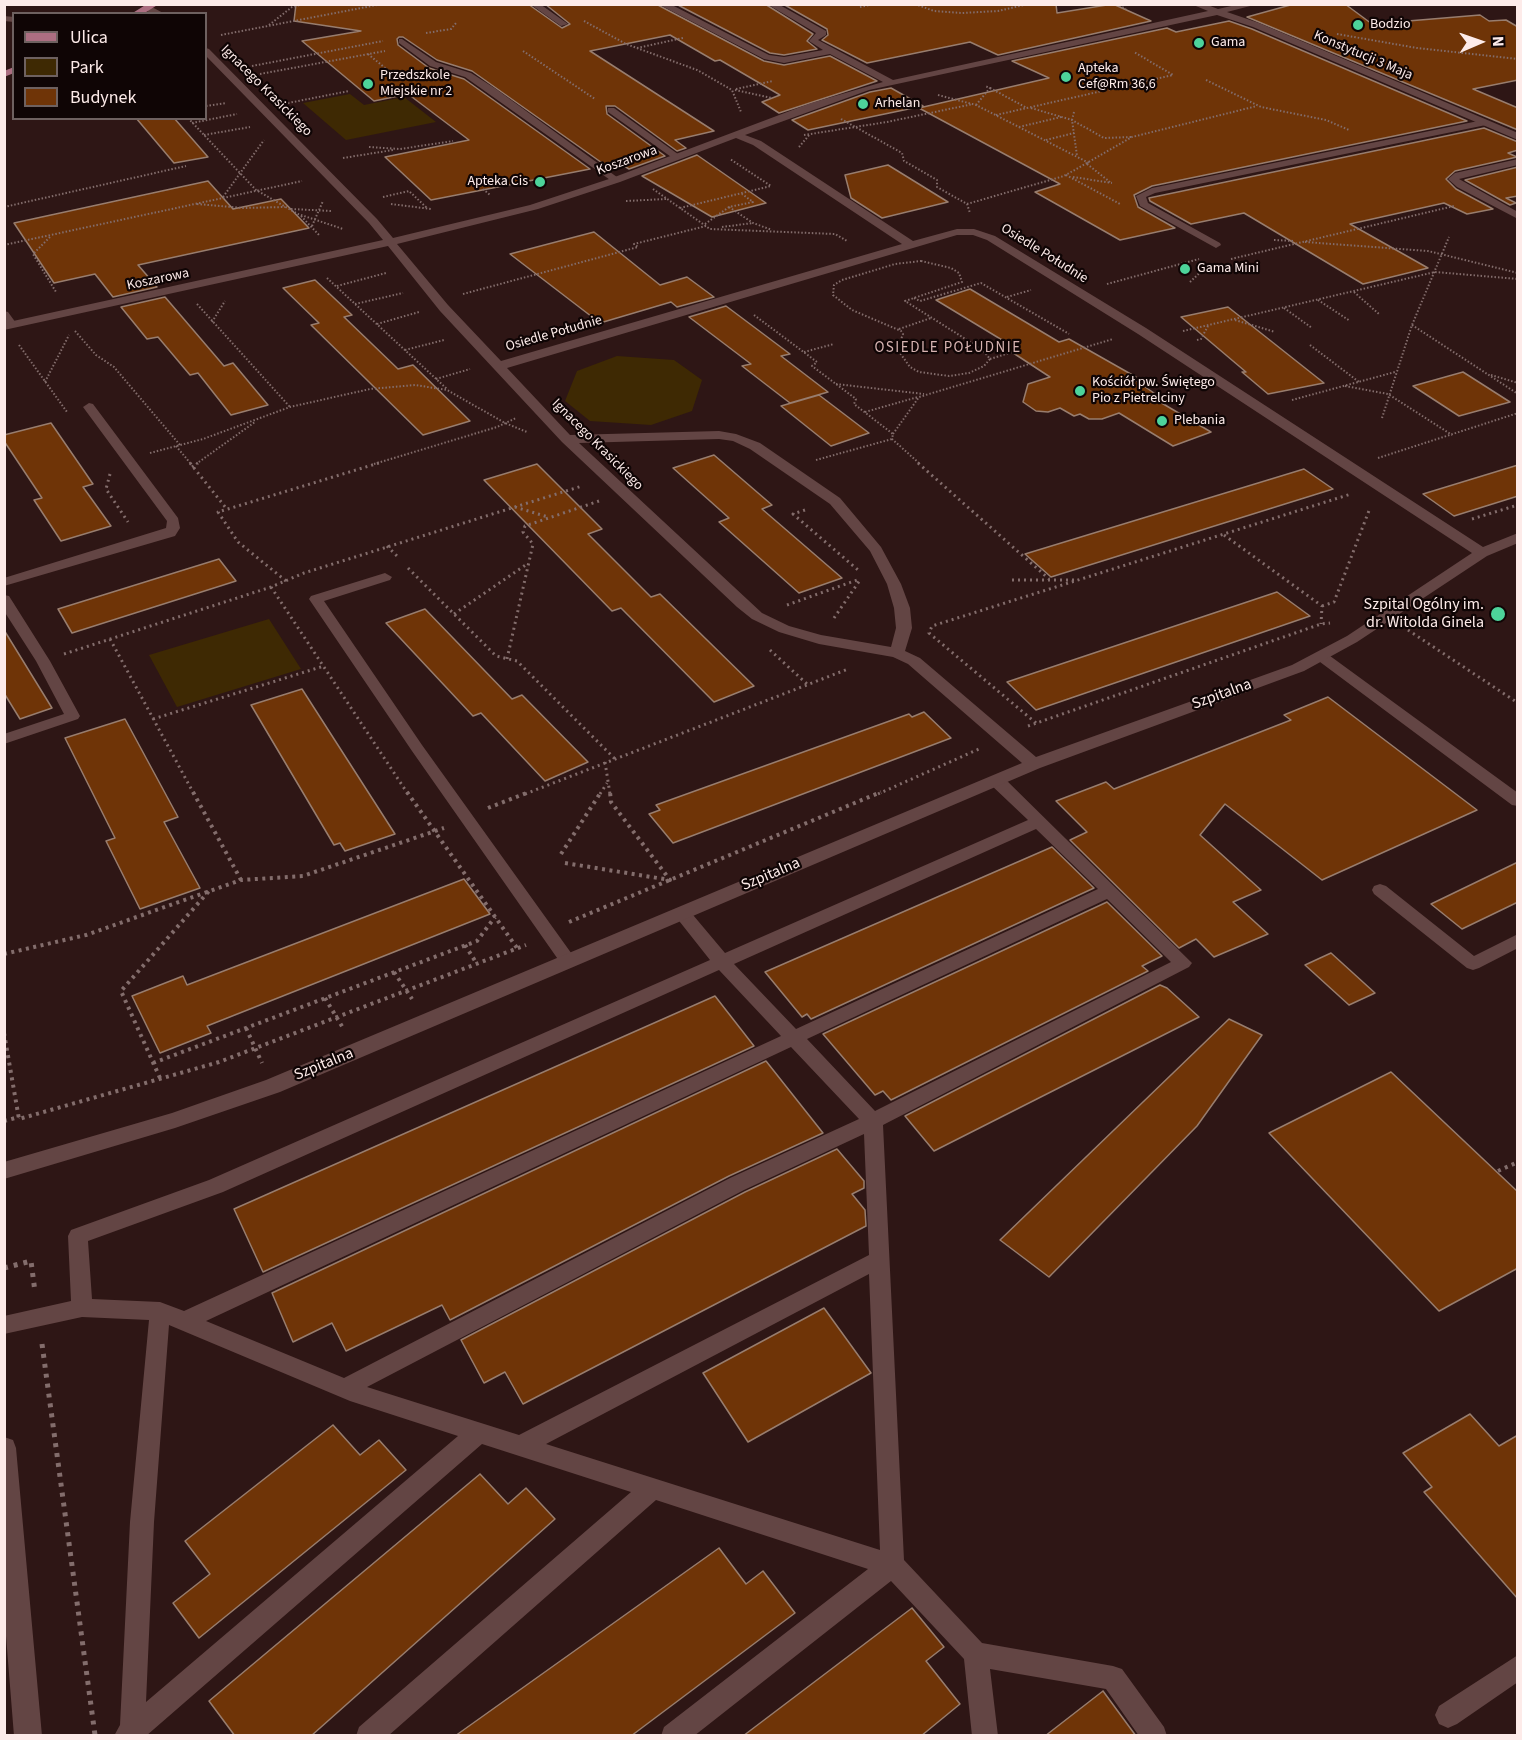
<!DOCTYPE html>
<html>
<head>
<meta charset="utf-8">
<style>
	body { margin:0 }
	#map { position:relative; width:1522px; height:1740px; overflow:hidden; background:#2e1615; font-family:"Source Sans 3",sans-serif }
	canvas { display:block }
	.frame { position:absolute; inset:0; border:6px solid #fdebe9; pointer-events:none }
	.legend { position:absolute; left:12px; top:12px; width:195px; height:108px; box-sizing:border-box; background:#0f0505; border:2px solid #6e6160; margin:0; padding:8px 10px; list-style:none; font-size:18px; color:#fdebe9 }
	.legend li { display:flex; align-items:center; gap:12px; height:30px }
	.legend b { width:30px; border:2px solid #6e6160 }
	.north { position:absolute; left:1450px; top:12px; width:60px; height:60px; -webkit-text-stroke:4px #0f0505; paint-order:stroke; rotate:88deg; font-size:16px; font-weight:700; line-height:24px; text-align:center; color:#fdebe9 }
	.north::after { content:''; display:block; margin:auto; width:21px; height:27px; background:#fdebe9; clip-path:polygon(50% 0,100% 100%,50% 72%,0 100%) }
</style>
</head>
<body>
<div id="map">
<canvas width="1522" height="1740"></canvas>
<div class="frame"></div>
<ul class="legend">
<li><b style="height:8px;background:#ac6e81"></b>Ulica</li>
<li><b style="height:16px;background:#3e2903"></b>Park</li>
<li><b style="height:16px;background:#6f3407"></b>Budynek</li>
</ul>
<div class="north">N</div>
</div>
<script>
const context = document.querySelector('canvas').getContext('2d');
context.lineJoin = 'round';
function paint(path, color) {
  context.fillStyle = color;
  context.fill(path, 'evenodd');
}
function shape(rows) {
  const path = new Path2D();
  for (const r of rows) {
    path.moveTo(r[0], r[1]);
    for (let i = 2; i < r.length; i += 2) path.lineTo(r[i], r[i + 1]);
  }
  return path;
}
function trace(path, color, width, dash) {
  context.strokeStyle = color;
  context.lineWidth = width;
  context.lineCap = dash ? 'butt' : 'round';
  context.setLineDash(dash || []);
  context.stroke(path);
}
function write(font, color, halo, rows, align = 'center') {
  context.font = font + ' "Source Sans 3",sans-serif';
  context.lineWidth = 4.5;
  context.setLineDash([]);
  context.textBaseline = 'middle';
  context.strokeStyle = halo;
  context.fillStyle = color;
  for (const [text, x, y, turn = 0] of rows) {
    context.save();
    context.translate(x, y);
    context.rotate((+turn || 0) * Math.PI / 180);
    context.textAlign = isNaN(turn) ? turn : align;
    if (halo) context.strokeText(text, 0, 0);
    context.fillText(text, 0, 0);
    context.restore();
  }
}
paint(shape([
	[350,94,364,105,404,97,436,122,346,140,303,103],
	[617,356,674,360,702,380,692,411,651,425,590,421,565,401,577,371],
	[269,619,301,669,177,707,149,655]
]), '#3e2903');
const building = shape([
	[296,4,528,4,562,28,570,24,545,4,656,4,764,61,784,65,830,56,877,81,779,113,762,102,780,95,720,60,715,61,670,35,590,51,714,131,675,140,686,148,677,151,615,106,606,106,607,114,665,156,629,169,618,162,605,165,472,71,437,60,403,37,399,37,397,39,398,45,429,68,464,79,590,169,431,200,385,157,469,140,408,94,374,101,302,41,361,31,294,21,296,4],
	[676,4,765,4,813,34,807,41,817,49,784,55,770,53,676,4],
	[783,4,1056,4,1057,13,1113,4,1151,21,998,55,970,42,867,63,822,40,828,35,827,29,783,4],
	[1294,4,1345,4,1372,24,1480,15,1489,21,1506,20,1518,27,1518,80,1473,89,1518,108,1518,130,1247,17,1294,4],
	[1229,21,1252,29,1467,121,1152,186,1134,195,1138,207,1175,228,1120,240,1035,192,1060,184,919,108,1049,78,1012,61,1167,28,1176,32,1229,21],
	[891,88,923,106,808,130,792,120,870,92,891,88],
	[136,118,174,118,208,157,174,163,136,118],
	[1484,128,1518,142,1518,150,1508,153,1517,157,1455,171,1446,179,1456,189,1493,209,1467,214,1444,203,1350,224,1428,268,1363,284,1244,213,1191,224,1150,201,1149,198,1484,128],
	[697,155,766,203,712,217,642,176,697,155],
	[888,165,948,202,882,218,851,198,845,175,888,165],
	[1518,167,1518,196,1506,198,1516,203,1510,205,1465,180,1518,167],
	[208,181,233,209,281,199,309,228,138,265,157,287,113,297,95,274,54,283,14,223,208,181],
	[594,232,660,285,687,277,714,297,677,307,671,302,600,323,510,254,594,232],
	[315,280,352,315,344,317,398,369,413,365,470,421,423,435,311,325,319,323,283,288,315,280],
	[970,289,1059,342,1069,339,1136,377,1132,378,1154,393,1148,395,1211,432,1173,446,1119,413,1102,419,1089,419,1080,414,1074,416,1060,408,1048,412,1036,411,1023,402,1028,384,1050,377,1001,345,1007,343,936,300,970,289],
	[165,297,224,366,233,363,268,405,231,415,198,373,190,375,158,337,147,339,121,307,165,297],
	[726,306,790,354,781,356,828,392,790,403,742,366,751,364,689,317,726,306],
	[1228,307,1324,383,1268,394,1242,372,1246,372,1181,317,1228,307],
	[1463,372,1510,402,1459,416,1413,386,1463,372],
	[819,395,869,433,831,446,781,406,819,395],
	[51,423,93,484,83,487,111,526,61,541,34,500,42,498,4,441,4,435,51,423],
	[714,455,772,505,762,509,842,578,799,593,719,522,729,518,673,468,714,455],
	[537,464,602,529,588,534,651,597,660,594,754,686,714,702,621,608,612,611,484,480,537,464],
	[1518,465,1518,496,1454,516,1423,494,1518,465],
	[1304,469,1333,489,1051,577,1025,554,1304,469],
	[219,559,236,581,72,633,58,609,219,559],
	[1277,592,1310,616,1036,710,1007,682,1277,592],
	[425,609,512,699,522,695,588,762,545,781,481,713,473,716,386,623,425,609],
	[4,630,52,708,20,719,4,693,4,630],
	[302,689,395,834,345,851,340,843,334,845,251,705,302,689],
	[1328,697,1477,810,1322,880,1225,804,1200,835,1261,890,1233,902,1268,934,1214,957,1196,939,1179,948,1070,840,1087,832,1056,801,1106,782,1114,789,1291,720,1284,715,1328,697],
	[924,712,951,738,673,843,649,814,660,810,656,805,909,714,912,717,924,712],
	[125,719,178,817,164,822,200,888,140,909,106,841,115,838,65,738,125,719],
	[1052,847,1094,888,811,1019,807,1014,802,1017,765,972,1052,847],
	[1518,862,1518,902,1462,929,1431,904,1518,862],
	[464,879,490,914,207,1026,211,1033,160,1053,132,996,183,976,187,985,464,879],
	[1107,902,1162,956,1142,966,1148,971,891,1100,883,1091,875,1095,823,1034,1107,902],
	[1331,953,1375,993,1349,1005,1305,965,1331,953],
	[1160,985,1167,988,1199,1017,934,1151,905,1116,1160,985],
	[715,996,754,1046,263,1272,234,1209,715,996],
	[1229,1019,1262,1035,1197,1126,1049,1277,1000,1240,1229,1019],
	[766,1061,823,1133,729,1176,450,1320,442,1305,346,1351,332,1323,293,1342,272,1293,766,1061],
	[1391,1072,1518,1192,1518,1268,1439,1311,1269,1133,1391,1072],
	[837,1149,864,1181,864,1188,852,1194,865,1210,866,1226,523,1404,505,1372,484,1383,461,1340,745,1192,837,1149],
	[824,1308,871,1373,748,1442,703,1373,824,1308],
	[1470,1414,1499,1446,1518,1435,1518,1599,1424,1492,1432,1487,1403,1453,1470,1414],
	[333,1425,360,1455,379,1440,406,1470,199,1638,173,1603,210,1574,185,1541,333,1425],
	[480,1474,508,1504,526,1488,555,1519,311,1736,235,1736,209,1701,480,1474],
	[719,1548,746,1584,763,1571,795,1613,631,1736,455,1736,719,1548],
	[912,1608,944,1647,926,1661,960,1704,921,1736,743,1736,912,1608],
	[1103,1691,1136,1736,1045,1736,1103,1691]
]);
paint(building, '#6f3407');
trace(building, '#987d6e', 1.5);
trace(shape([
	[915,4,934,11,962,13,998,11,1028,4],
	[1116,4,1126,9],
	[860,7,875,4],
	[584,21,626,44,697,70,732,90,741,112],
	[269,25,292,7,304,4],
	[426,33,451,29,456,23],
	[1337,34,1417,48,1518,59],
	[221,35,382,4],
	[637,48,683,38],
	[523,51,595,99],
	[368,54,390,72],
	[252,66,383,41],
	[260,74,385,51],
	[1206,80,1261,107,1326,120,1349,130],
	[990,88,1027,108],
	[736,89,773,81],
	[735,90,772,98],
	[938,95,976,105,1089,163],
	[288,103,349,91],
	[976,105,990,88,985,86],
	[206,106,226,103],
	[1031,108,1072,120,1104,138,1131,137],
	[1074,112,1072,120,1077,156],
	[996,115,1173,75,1134,52],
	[188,118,256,190,298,214,343,229],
	[841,119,902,153,904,161,937,180,937,187,967,204,970,213],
	[192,123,237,114],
	[1019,127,1061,117],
	[204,135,250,127],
	[804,135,887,122,973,104],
	[1046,140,1074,133],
	[369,147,400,149,453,141],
	[799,147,810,134],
	[343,158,393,150],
	[1087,164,1110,182],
	[1066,175,1120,204],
	[1073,177,1112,183],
	[483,189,490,195],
	[653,189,710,229,835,234,847,241],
	[223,197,264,140],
	[383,197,409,191,427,208],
	[626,201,666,199],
	[197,204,243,208,285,207],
	[391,204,431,209],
	[967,204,1064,176,1132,137,1257,106],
	[4,207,186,166],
	[729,207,753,223,772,230],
	[680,208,771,186,730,159],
	[291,209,331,211],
	[301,216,319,235],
	[705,224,729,207,753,202,742,194],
	[312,226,323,201],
	[722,227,753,223],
	[50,237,33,254,56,292],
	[1274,240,1295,241],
	[1305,242,1428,251,1518,273],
	[4,245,302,181],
	[1231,259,1454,206],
	[921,261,951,268,959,273,962,282,905,301,983,350,990,359,984,366,969,373,949,376,919,372,910,367,900,353,899,345,903,334,901,331,852,310,833,295,834,285,842,280,895,264,921,261],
	[327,278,447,389],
	[1190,282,1209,264],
	[1107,284,1199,259],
	[337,286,386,273],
	[1354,292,1380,315],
	[463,294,638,247,634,244,706,226],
	[1007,297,1031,290],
	[914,298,920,301,981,283,1069,334],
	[1318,300,1350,321],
	[197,304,290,407],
	[355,304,403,293],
	[1284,308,1312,328],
	[754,315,817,362,812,366,856,399,854,404,893,434,892,439,920,464],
	[1235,320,1275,332],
	[212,322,225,301],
	[377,324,419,312],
	[1412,325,1518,394],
	[899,329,931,318],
	[75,331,96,355,114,367,180,445],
	[1183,331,1435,272,1518,279],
	[1197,340,1201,339,1208,326],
	[19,345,67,412],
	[1310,345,1359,382],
	[405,350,444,340],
	[804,352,834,344],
	[990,359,1019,350],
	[1491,375,1518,383],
	[436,379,470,369],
	[45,382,69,335],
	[836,384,924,394],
	[1345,386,1388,394,1452,435],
	[1292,400,1395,372],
	[865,412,918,397],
	[1382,418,1412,325,1449,237],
	[893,434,919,397,1113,339],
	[176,446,191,464],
	[150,453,203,439,290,407,370,389,415,385,447,390,505,423,527,432],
	[1378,458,1518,413],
	[816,460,892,439],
	[196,464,255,422],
	[374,464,497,427,516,418]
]), '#836d6c', 2, [1.5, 2]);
trace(shape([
	[190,463,226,508],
	[918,463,1049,579],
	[192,467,198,463],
	[110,474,106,489,128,522],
	[515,507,548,517],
	[805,510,793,514,858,570],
	[1472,519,1518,505],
	[1224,535,1322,606,1321,624],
	[387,546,399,558],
	[408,568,496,656,517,661,615,759],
	[1012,580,1077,580],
	[286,581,238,542,218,512,379,463],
	[271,587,408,794],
	[787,605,860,579],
	[1322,606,1334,602,1370,508],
	[454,614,527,564],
	[834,618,860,580],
	[1408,630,1518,703],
	[110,639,194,794],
	[770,650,807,684],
	[64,654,271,587,304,573,582,486],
	[507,659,533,544,523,532,525,526,599,501],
	[153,719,324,666],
	[1036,723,929,633,932,626,1351,494],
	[1028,726,1321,624,1330,623],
	[605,762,610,794],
	[525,794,848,669],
	[600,794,607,783],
	[878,794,979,749]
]), '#836d6c', 3, [2, 4]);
trace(shape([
	[193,792,241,880],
	[407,792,517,948],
	[488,808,529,792],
	[561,854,601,792],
	[565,863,670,880,611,802,610,792],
	[569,922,881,792],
	[465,945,477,964],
	[4,954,86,935,241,880,303,876,444,828],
	[394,972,412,999],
	[325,998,343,1028],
	[246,1028,262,1063],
	[4,1033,19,1119,219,1062,526,945],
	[153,1063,477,941,495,917],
	[160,1078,121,991,209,891],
	[4,1121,19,1117],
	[1498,1171,1518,1162]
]), '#836d6c', 4, [3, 4.5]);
trace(shape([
	[4,1268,31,1261,35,1292],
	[42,1344,95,1735]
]), '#836d6c', 5, [4, 6]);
paint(shape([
	[402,39,436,62,471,73,496,89,621,180,613,182,465,77,430,66,399,43,399,39,402,39],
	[608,108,614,108,682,157,674,159,608,112,608,108],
	[1483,120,1487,123,1486,125,1155,193,1146,197,1148,203,1220,243,1221,245,1216,248,1140,206,1136,196,1152,188,1483,120],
	[1518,159,1518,165,1459,179,1518,212,1518,219,1457,187,1448,179,1455,173,1518,159],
	[4,311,8,312,16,323,16,327,8,327,4,322,4,311],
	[89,403,93,404,178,518,180,528,175,536,4,586,4,578,166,528,167,521,83,407,89,403],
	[385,573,392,577,390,580,324,601,422,745,574,957,577,961,574,965,568,967,562,965,412,751,309,599,311,596,385,573],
	[4,595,9,596,50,661,80,716,78,719,4,744,4,734,64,714,36,661,4,611,4,595],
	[1321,652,1326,653,1518,793,1518,806,1512,805,1316,659,1314,656,1321,652],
	[996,775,1002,776,1192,963,1189,967,883,1125,904,1560,982,1643,1113,1666,1122,1669,1164,1727,1167,1736,1139,1736,1106,1689,990,1669,998,1736,972,1736,964,1659,891,1581,694,1736,661,1736,664,1727,868,1569,656,1500,388,1736,356,1736,359,1727,631,1492,482,1444,146,1736,114,1736,120,1725,130,1522,149,1320,82,1317,4,1334,4,1316,71,1301,68,1236,71,1230,209,1180,710,960,676,917,674,913,676,909,688,909,725,953,1028,820,990,784,988,780,996,775],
	[1036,829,1098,889,796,1029,734,964,1036,829],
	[1107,899,1171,962,875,1111,807,1039,1107,899],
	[719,970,781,1036,184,1311,160,1302,92,1299,88,1241,223,1192,719,970],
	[791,1047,859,1119,730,1178,344,1378,206,1321,791,1047],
	[864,1134,869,1255,519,1435,367,1387,744,1190,864,1134],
	[869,1274,880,1550,546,1444,869,1274],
	[169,1325,350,1401,458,1436,146,1702,154,1522,169,1325],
	[1380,884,1386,886,1474,956,1518,934,1518,948,1479,968,1473,970,1467,968,1374,894,1372,890,1374,886,1380,884],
	[1518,1655,1518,1682,1457,1724,1448,1728,1439,1724,1435,1715,1439,1706,1518,1655]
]), '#634544');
paint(shape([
	[530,4,540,4,568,24,561,26,530,4],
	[658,4,670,4,769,55,784,57,823,50,809,41,816,33,767,4,778,4,826,31,826,35,818,40,893,80,1208,11,1191,4,1205,4,1218,9,1240,4,1258,4,1227,12,1259,23,1518,133,1518,140,1253,27,1217,15,869,90,745,135,761,141,913,241,957,229,974,229,995,236,1146,328,1483,547,1518,533,1518,543,1487,556,1357,642,1304,671,1040,768,280,1092,175,1128,4,1179,4,1162,172,1113,266,1080,1022,763,908,664,893,657,819,644,779,632,752,619,737,607,562,442,440,311,388,246,4,330,4,323,383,240,369,223,206,56,206,48,209,49,377,219,393,238,530,205,612,178,811,103,883,82,830,54,784,63,764,59,658,4],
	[736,138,753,145,902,244,501,361,448,305,397,244,538,209,620,182,736,138],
	[957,235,973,235,987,240,1138,334,1472,553,1347,636,1292,665,1036,757,920,658,905,651,912,628,910,608,901,584,881,547,840,498,760,443,736,434,719,431,570,435,507,368,957,235],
	[719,439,733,441,750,449,830,504,870,551,887,584,894,608,896,628,891,647,821,635,789,626,762,613,579,443,719,439],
	[144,6,150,6,165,14,153,14,144,10,144,6],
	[4,16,14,17,14,22,4,21,4,16],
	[4,1437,13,1440,16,1448,42,1736,14,1736,4,1611,4,1437]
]), '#634544');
paint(shape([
	[147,4,159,4,143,14,131,14,147,4],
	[14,67,14,73,4,77,4,71,14,67]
]), '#ac6e81');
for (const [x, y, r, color] of [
	[1358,25,6,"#4dd39a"],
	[1199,43,6,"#4dd39a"],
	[1066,77,6,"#4dd39a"],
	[368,84,6,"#4dd39a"],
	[863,104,6,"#4dd39a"],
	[540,182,6,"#4dd39a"],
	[1185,269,6,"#4dd39a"],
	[1080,391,6,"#4dd39a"],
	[1162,421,6,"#4dd39a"],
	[1498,614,8,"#4dd39a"]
]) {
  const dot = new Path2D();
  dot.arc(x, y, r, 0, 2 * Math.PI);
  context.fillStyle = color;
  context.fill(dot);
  trace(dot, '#0f0505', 2);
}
write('14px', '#fdebe9', '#0f0505', [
	["Bodzio",1370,25],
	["Gama",1211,43],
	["Apteka",1078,69],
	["Cef@Rm 36,6",1078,85],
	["Przedszkole",380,76],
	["Miejskie nr 2",380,92],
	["Arhelan",875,104],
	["Apteka Cis",528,182,"right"],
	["Gama Mini",1197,269],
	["Kościół pw. Świętego",1092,383],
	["Pio z Pietrelciny",1092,399],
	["Plebania",1174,421]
], 'left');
write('14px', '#fdebe9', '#0f0505', [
	["Konstytucji 3 Maja",1363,56,23],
	["Ignacego Krasickiego",266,91,45],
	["Koszarowa",627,161,-20],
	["Osiedle Południe",1044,254,32],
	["Koszarowa",158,280,-12],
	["Osiedle Południe",554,334,-16],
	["Ignacego Krasickiego",597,445,45]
]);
context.letterSpacing = '1.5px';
write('15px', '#d7b4b2', '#0f0505', [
	["OSIEDLE POŁUDNIE",948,349]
]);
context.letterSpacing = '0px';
write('16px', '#fdebe9', '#0f0505', [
	["Szpital Ogólny im.",1484,605],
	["dr. Witolda Ginela",1484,623]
], 'right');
write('16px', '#fdebe9', '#0f0505', [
	["Szpitalna",1222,695,-20],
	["Szpitalna",771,875,-23],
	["Szpitalna",324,1065,-22]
]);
</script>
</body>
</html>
